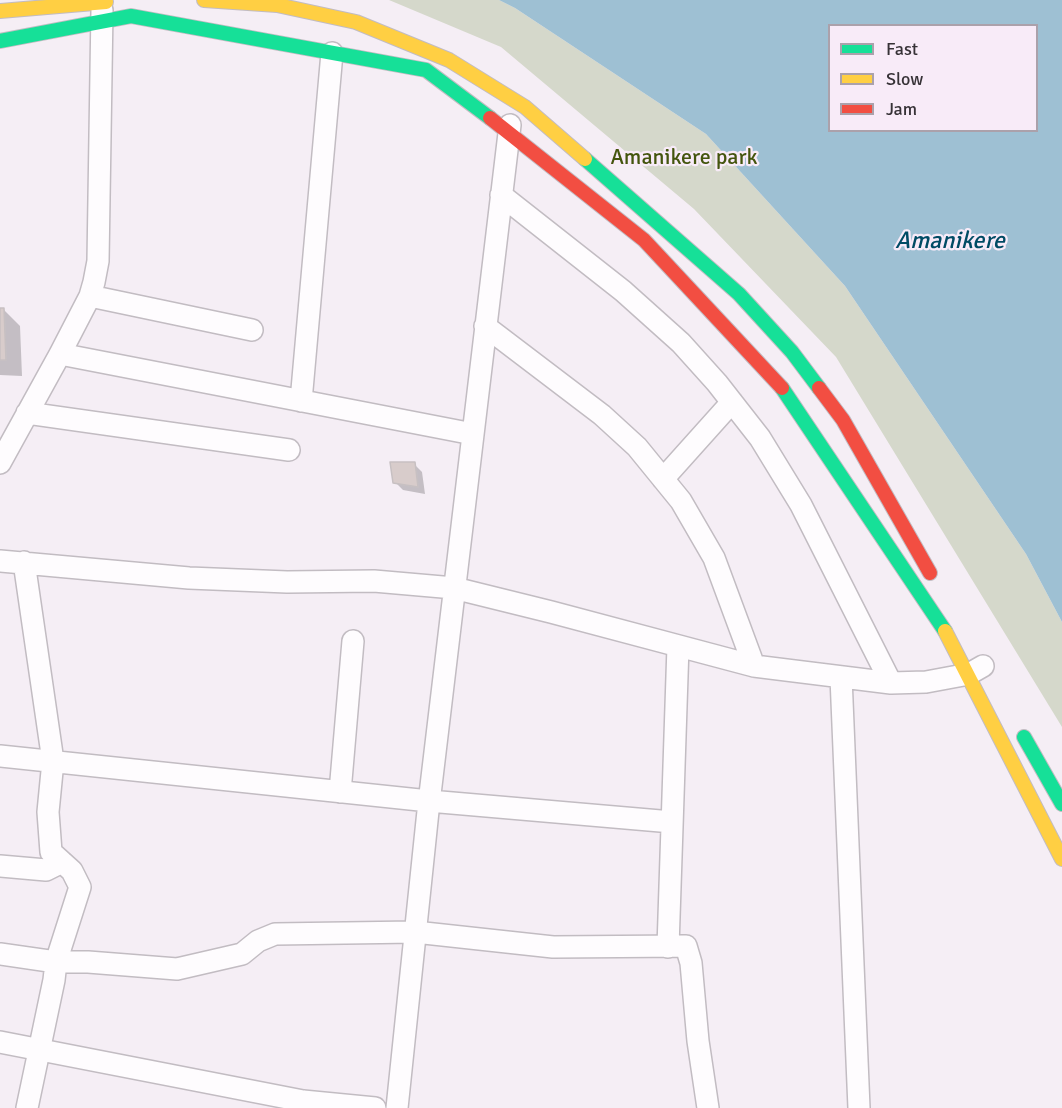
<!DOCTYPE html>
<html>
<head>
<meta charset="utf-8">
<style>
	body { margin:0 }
	#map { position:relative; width:1062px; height:1108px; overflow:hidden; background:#f5eef5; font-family:Signika,sans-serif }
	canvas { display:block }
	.legend { position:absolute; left:828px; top:24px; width:210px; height:108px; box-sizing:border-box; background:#f8ebf8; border:2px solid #aba1ab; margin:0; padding:8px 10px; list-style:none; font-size:18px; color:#373237 }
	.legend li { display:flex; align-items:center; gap:12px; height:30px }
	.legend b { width:30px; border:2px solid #aba1ab }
</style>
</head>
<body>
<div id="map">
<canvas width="1062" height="1108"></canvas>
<ul class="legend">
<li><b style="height:8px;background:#16e098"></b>Fast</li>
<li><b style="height:8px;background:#ffcf43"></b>Slow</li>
<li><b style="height:8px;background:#f24e42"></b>Jam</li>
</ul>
</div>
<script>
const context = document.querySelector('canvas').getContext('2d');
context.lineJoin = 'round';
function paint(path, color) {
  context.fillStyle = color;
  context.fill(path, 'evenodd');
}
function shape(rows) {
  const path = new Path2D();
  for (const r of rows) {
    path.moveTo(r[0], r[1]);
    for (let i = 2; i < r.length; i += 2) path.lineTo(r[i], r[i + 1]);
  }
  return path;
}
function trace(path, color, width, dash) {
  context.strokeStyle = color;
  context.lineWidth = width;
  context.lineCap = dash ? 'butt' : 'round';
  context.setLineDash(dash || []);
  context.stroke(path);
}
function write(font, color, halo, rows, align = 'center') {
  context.font = font + ' Signika,sans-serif';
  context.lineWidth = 4.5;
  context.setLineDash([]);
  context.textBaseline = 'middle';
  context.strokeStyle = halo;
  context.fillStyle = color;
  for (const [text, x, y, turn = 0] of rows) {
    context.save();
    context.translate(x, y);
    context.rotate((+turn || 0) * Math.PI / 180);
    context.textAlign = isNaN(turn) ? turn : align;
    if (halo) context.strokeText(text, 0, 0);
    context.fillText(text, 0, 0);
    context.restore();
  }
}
paint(shape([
	[389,0,499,0,515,8,706,134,845,286,1026,554,1062,622,1062,727,836,357,694,209,501,47]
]), '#d5d8cb');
paint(shape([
	[499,0,1062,0,1062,622,1026,554,845,286,706,134,515,8],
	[830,26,1036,26,1036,130,830,130]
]), '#9ec0d3');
paint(shape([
	[0,309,4,310,20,326,22,376,0,375],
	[414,464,422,472,425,494,403,490,395,482]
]), '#0003');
const building = shape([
	[0,308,4,308,6,360,0,360,0,308],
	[390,462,415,462,418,487,393,483,390,462]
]);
paint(building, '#d8cccb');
trace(building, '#c7c0c2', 1.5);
const street = shape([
	[501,195,623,291,681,343,717,383,760,438,801,505,891,683],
	[90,296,252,330],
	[485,326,602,415,637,447,681,501,714,558,754,666],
	[60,354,473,434],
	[301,401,332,53],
	[27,413,289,450],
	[0,463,60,354,90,296,94,282,98,261,102,10],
	[663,479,732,402],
	[0,561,189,578,287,582,374,581,454,588,551,612,754,666,891,683,926,682,969,674,983,666],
	[24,562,53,761,48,812,51,852,72,871,80,887,56,962,54,980,27,1108],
	[841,677,859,1108],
	[0,756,429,801,672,822],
	[340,792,353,641],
	[0,866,46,870,62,862],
	[668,947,678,646],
	[0,954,56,962,88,962,177,969,242,954,258,941,275,934,415,932,553,947,686,946,691,963,698,1041,708,1108],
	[0,1042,303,1101,375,1108],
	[397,1108,428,811,510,125]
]);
const fast = shape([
	[0,41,131,16,426,70,490,118],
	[585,159,739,294,792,352,819,388],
	[782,388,945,631],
	[1024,737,1062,804]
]);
const slow = shape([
	[204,0,277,5,356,22,449,60,525,107,585,159],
	[0,11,106,2],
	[945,631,1062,859]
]);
const jam = shape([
	[490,118,644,240,782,388],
	[819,388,843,420,930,573]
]);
trace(street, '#c2bcc2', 24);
trace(fast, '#c2bcc2', 16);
trace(slow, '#c2bcc2', 16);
trace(jam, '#c2bcc2', 16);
trace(street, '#fefcfe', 21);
trace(fast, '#16e098', 14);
trace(slow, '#ffcf43', 14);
trace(jam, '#f24e42', 14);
write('22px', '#44550e', '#f8ebf8', [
	["Amanikere park",684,158]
]);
write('italic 24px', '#004b64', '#f8ebf8', [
	["Amanikere",950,242]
]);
</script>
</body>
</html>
